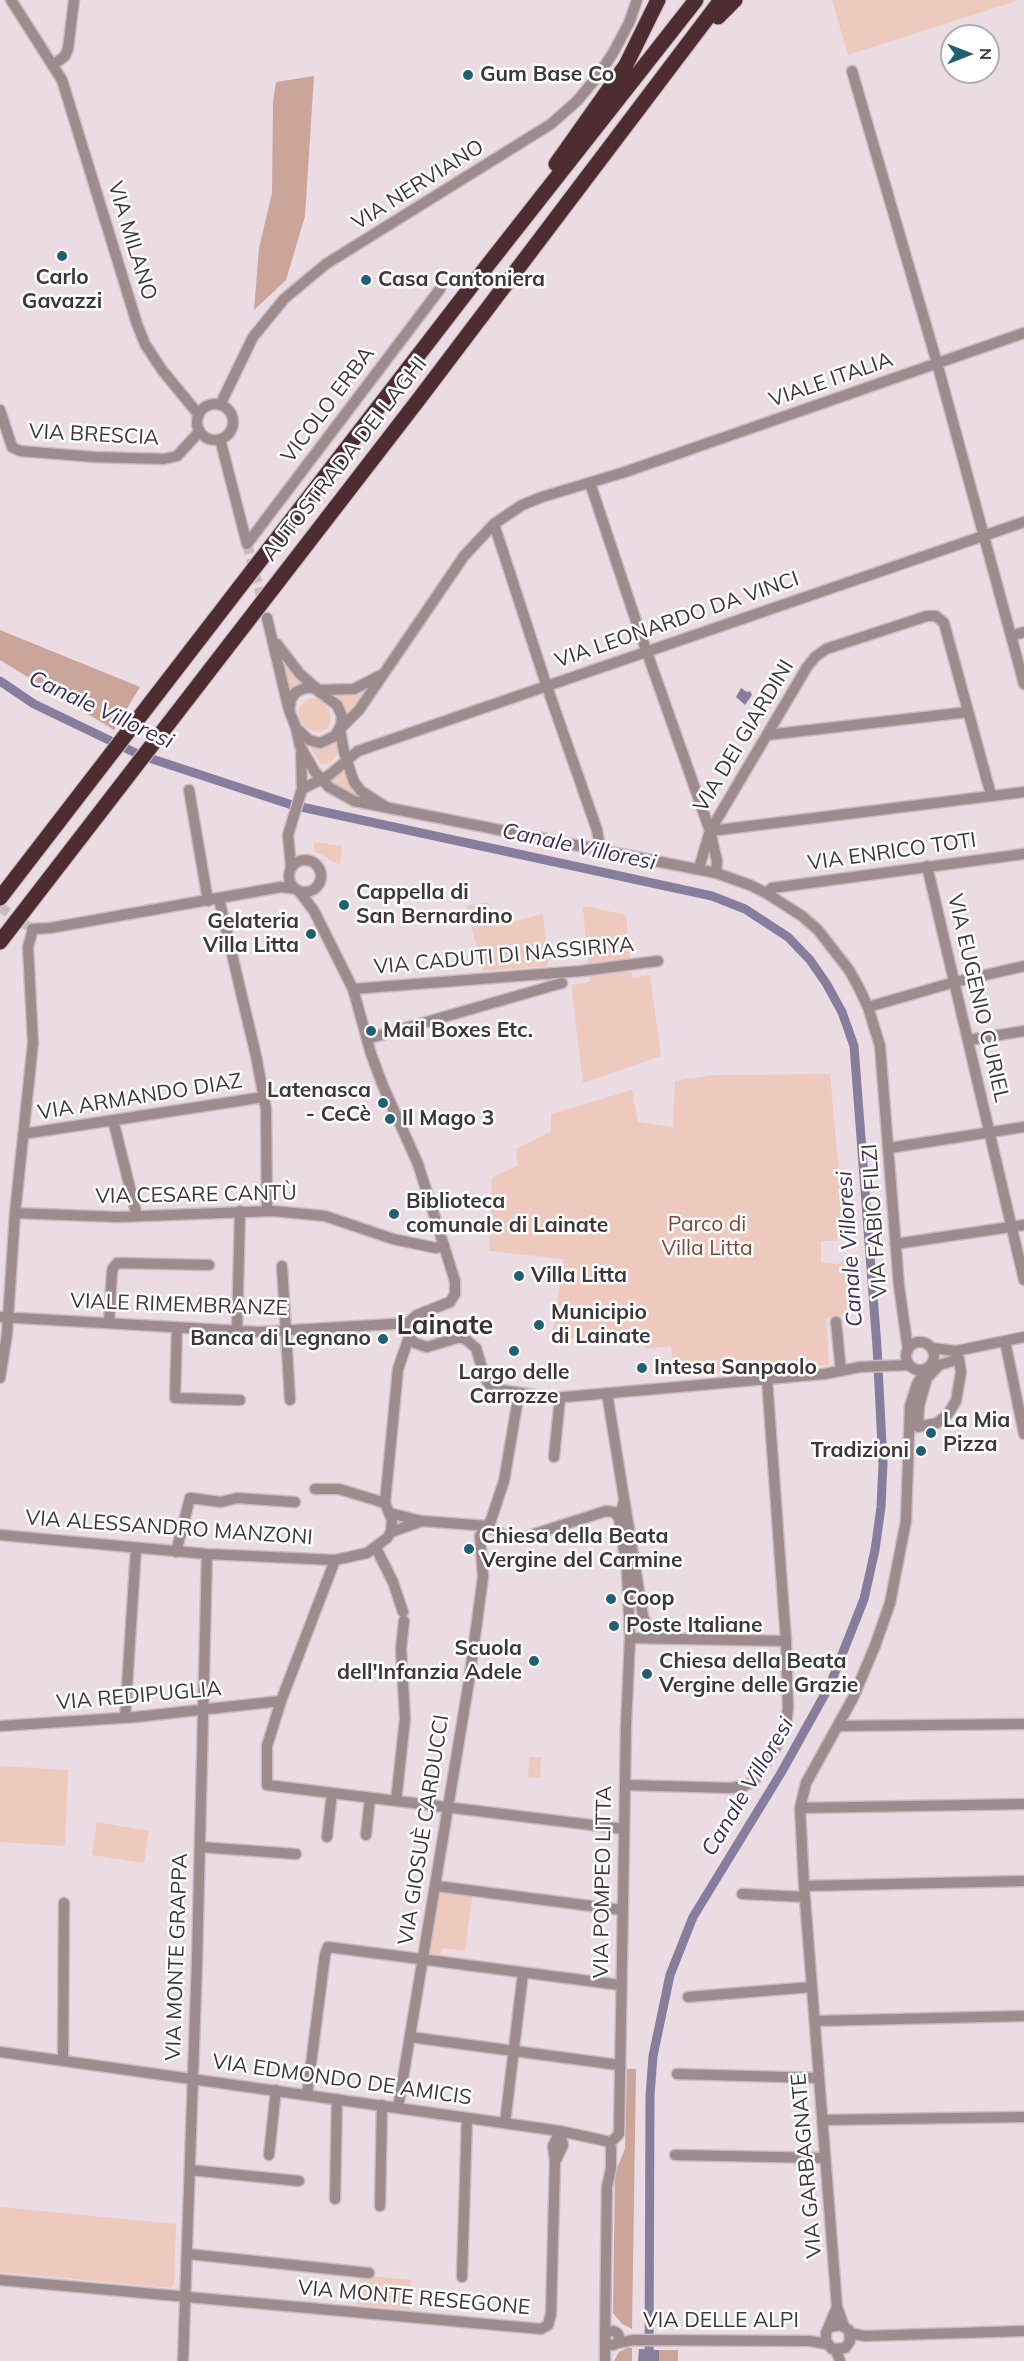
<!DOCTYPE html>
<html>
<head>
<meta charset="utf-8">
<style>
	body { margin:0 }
	#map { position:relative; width:1024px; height:2361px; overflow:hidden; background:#ebdce4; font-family:Mulish,sans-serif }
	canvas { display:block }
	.north { position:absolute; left:940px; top:24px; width:60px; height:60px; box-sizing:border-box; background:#fff; border:2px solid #b1afb0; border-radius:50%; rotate:90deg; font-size:16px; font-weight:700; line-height:24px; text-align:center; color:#3d373a }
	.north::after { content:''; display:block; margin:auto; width:21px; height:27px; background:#206075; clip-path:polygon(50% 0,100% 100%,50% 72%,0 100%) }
</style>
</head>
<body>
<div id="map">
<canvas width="1024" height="2361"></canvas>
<div class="north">N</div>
</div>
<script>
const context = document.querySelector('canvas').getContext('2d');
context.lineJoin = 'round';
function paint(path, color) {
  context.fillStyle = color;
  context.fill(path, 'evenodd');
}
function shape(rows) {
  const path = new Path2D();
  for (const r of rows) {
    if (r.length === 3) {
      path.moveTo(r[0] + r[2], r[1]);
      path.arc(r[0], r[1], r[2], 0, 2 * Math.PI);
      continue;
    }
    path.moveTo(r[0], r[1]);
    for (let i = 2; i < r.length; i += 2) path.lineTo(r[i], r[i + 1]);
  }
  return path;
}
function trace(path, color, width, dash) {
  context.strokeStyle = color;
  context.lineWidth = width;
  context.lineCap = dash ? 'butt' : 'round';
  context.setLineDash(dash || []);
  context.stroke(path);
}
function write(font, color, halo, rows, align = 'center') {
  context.font = font + ' Mulish,sans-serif';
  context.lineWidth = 5;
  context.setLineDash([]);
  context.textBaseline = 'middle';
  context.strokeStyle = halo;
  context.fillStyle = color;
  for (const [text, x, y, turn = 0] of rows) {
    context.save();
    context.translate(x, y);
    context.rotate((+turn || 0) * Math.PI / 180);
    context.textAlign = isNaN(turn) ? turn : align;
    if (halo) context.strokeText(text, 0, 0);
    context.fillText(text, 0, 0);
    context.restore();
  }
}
paint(shape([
	[832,0,1015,0,1016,1,848,55],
	[283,662,305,683,291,693],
	[368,690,347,719,336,695,349,695],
	[309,698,319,698,329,710,331,721,327,729,316,732,305,727,300,721,298,709],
	[337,741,338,753,332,761,326,764,321,764,318,760,309,745,327,745],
	[344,770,349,784,363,799,336,784,331,779],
	[314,842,342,846,340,865,314,851],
	[488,902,496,926,543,914,548,966,483,971,466,906],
	[586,906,626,915,630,960,588,965,583,908],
	[631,970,633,978,650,975,661,1056,583,1083,571,985,590,982,589,974],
	[830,1074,844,1229,836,1241,821,1241,821,1263,839,1264,840,1261,845,1261,849,1316,826,1318,829,1365,674,1376,671,1346,645,1349,642,1334,551,1340,564,1259,489,1251,492,1178,518,1165,516,1149,551,1131,551,1114,632,1090,638,1122,673,1127,675,1081,712,1075],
	[529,1757,541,1757,540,1778,528,1778],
	[0,1766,68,1770,65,1846,0,1842],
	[97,1822,149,1831,144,1863,92,1855],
	[439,1892,472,1897,465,1951,442,1948,440,1956,428,1954],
	[0,2207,176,2224,174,2285,171,2288,0,2272],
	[360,2275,411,2280,410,2310,357,2305]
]), '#eec9be');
paint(shape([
	[314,76,305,216,286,280,254,310,259,248,272,193,273,102,276,82],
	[0,630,140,687,114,730,0,660],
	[627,2069,636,2069,632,2329,622,2324,613,2313,615,2174,625,2148],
	[627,2348,632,2348,632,2361,614,2361,619,2352],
	[659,2350,678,2350,678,2361,659,2361]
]), '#cba49a');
paint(shape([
	[741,688,747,692,750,691,752,695,745,705,736,697],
	[639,2349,659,2350,659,2361,638,2361]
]), '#877e9e');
trace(shape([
	[0,681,34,704,140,755,292,805,712,896,745,909,788,937,810,960,826,983,842,1012,854,1046,877,1347,883,1464,881,1507,875,1550,864,1599,830,1685,781,1773,693,1917,670,1975,653,2056,650,2096,649,2361]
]), '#877e9e', 9);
trace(shape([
	[247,544,263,604],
	[0,907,32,929]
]), '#c8bbc2', 10, [10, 5]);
const minor = shape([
	[11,0,62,80,137,324,145,344,162,370,199,415],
	[53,65,65,56,68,49,74,0],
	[852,71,937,363,1024,684],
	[215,422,18],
	[220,405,253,337,284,299,326,264,551,124,577,101,597,77,613,53,629,23,637,0],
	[0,410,12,447,20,451,94,457,164,459,177,456,200,431],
	[220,439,247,544],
	[590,483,637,624,710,831,717,861,716,873],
	[494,524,545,681,597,830,599,842,597,849],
	[247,544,440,289],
	[267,618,289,710,296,728,309,740,320,743,335,736,341,725,342,716,337,705,314,688,305,688,296,692,291,699,289,710],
	[1011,636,1024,632],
	[277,644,300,674,316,688],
	[319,690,354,689,381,675],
	[296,728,300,746,315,772,329,787,354,801,716,873,750,885,766,893,802,916,818,930,849,970,858,986,868,1007,880,1046,899,1286,908,1350],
	[340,729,359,710,464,556,494,524,522,505,542,497,625,472,1024,333],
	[340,729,344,752,354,782,361,791,386,807],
	[767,735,968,712],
	[302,789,328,776,358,751,1024,522],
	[189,790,208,901],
	[710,831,1024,792],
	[305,876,16],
	[927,866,1024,1280],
	[291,867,288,835,302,789,301,753],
	[699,868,710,831,807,667,815,657,826,649,927,616,936,616,944,623,991,795],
	[299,891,314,911,353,989,371,1054,383,1086,418,1164,455,1281,455,1294,450,1302,417,1315,411,1320,408,1331,409,1337,415,1343,427,1347,457,1338,464,1338,476,1348,485,1378,491,1387,501,1390,554,1398,824,1374,860,1367,909,1365],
	[766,893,772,888,1024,854],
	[219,899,256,1056,266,1109,267,1211],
	[32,929,50,928,281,887,296,889],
	[353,989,581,971,658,961],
	[868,1007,955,982,1024,966],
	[367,1039,562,983],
	[969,1040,1024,1031],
	[113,1120,137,1216],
	[23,1134,264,1097],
	[889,1148,1024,1127],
	[15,1213,118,1217,273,1211,325,1216,393,1239,436,1248,444,1245],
	[895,1244,1024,1225],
	[282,1266,290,1400],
	[0,1317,259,1332,409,1323],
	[836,1322,841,1371],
	[109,1323,112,1272,113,1268,117,1263,209,1265],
	[177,1327,175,1398,240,1400],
	[237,1331,240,1211],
	[1005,1341,1024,1434],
	[920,1356,14],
	[932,1348,956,1351,1024,1337],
	[959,1359,961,1372,956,1401,948,1414,937,1423,918,1427,919,1406,927,1378,939,1365,959,1359],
	[0,1378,7,1334,15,1213,33,1043,28,947,33,929],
	[607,1393,643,1616,650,1632,663,1637],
	[554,1457,560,1398],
	[315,1489,339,1489,385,1503],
	[385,1503,398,1369,409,1337],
	[390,1513,421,1521],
	[391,1532,422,1521,488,1526,502,1534,513,1537,525,1537,606,1511,614,1512,619,1518,624,1519],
	[0,1535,207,1554,335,1560,367,1553,387,1538,391,1532,392,1520,385,1503],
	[376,1548,393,1582,403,1612],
	[176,1552,190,1498,221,1502,237,1498,295,1502],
	[335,1560,281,1701,267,1746,267,1785,624,1829],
	[630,1638,786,1641],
	[125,1718,136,1548],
	[0,1726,136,1717,281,1701],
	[838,1726,1024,1724],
	[625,1785,731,1788,744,1786,754,1781,777,1745,786,1725,788,1708,786,1641,767,1379],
	[396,1801,405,1719,401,1649,404,1621],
	[800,1808,1024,1804],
	[366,1835,370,1798],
	[327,1837,332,1793],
	[200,1847,296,1854],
	[436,1886,622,1910],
	[804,1886,1024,1881],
	[742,1894,805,1897],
	[688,1997,812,1987],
	[815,2021,1024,2016],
	[410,2037,619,2065],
	[0,2052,560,2131,606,2141],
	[63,2061,64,1903],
	[677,2074,819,2078],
	[307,2095,325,1955,328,1947,620,1985],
	[398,2108,469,1681,483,1577,480,1536,491,1520,504,1481,519,1393],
	[823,2120,1024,2117],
	[505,2123,523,1973],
	[560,2131,563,2145,555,2162,553,2146,560,2131],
	[612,2141,619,2134,626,1726,630,1638,627,1571,619,1518,624,1501],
	[269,2155,276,2090],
	[675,2155,825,2158],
	[190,2170,299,2181],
	[335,2199,337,2099],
	[380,2206,382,2105],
	[188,2254,369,2273],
	[462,2277,467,2118],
	[0,2280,541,2329,548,2325,551,2314,555,2162],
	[844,2326,837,2307,804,1886,800,1808,806,1783,853,1698,875,1646,890,1603,906,1521,910,1406,917,1384,926,1369],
	[830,2327,840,2325,849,2330,850,2341,845,2348,832,2349,826,2341,826,2333,837,2307],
	[612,2338,7],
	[850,2333,864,2336,1024,2331],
	[605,2335,607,2187,611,2168,611,2148],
	[617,2343,634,2340,810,2341,827,2344],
	[836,2350,840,2361],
	[183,2361,197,1961,207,1554],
	[605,2361,605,2341]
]);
const highway = shape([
	[718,17,735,0],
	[556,164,626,65,658,0],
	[0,898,487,266,696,0],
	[0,942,419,399,721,0]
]);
trace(minor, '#c8bbc2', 13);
trace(highway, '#c8bbc2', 17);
trace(minor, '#9d8b8d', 10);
trace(highway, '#4e2d32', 15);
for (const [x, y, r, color] of [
	[468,75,6,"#206075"],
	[62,256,6,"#206075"],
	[366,280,6,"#206075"],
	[344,905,6,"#206075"],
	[311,934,6,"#206075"],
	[371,1031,6,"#206075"],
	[383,1103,6,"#206075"],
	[390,1119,6,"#206075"],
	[394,1214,6,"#206075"],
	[519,1276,6,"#206075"],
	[539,1325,6,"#206075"],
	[383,1339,6,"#206075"],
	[514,1351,6,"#206075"],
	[642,1368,6,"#206075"],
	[931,1433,6,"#206075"],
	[921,1451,6,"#206075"],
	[469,1549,6,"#206075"],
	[611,1599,6,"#206075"],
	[614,1626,6,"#206075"],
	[534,1661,6,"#206075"],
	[647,1674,6,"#206075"]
]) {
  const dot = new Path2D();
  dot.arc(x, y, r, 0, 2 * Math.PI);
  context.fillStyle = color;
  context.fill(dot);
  trace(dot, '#fff', 2);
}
write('bold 21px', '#3d373a', '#fff', [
	["Gum Base Co",480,75],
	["Carlo",62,278,"center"],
	["Gavazzi",62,302,"center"],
	["Casa Cantoniera",378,280],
	["Cappella di",356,893],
	["San Bernardino",356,917],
	["Gelateria",299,922,"right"],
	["Villa Litta",299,946,"right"],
	["Mail Boxes Etc.",383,1031],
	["Latenasca",371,1091,"right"],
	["- CeCè",371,1115,"right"],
	["Il Mago 3",402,1119],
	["Biblioteca",406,1202],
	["comunale di Lainate",406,1226],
	["Villa Litta",531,1276],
	["Municipio",551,1313],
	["di Lainate",551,1337],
	["Banca di Legnano",371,1339,"right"],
	["Intesa Sanpaolo",654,1368],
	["Largo delle",514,1373,"center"],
	["Carrozze",514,1397,"center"],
	["La Mia",943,1421],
	["Pizza",943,1445],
	["Tradizioni",909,1451,"right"],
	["Chiesa della Beata",481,1537],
	["Vergine del Carmine",481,1561],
	["Coop",623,1599],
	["Poste Italiane",626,1626],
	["Scuola",522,1649,"right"],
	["dell'Infanzia Adele",522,1673,"right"],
	["Chiesa della Beata",659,1662],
	["Vergine delle Grazie",659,1686]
], 'left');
write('21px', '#3d373a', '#fff', [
	["VIA NERVIANO",418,185,-32],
	["VIA MILANO",132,241,73],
	["VIALE ITALIA",831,380,-19],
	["VICOLO ERBA",328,405,-53],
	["VIA BRESCIA",94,435,3],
	["AUTOSTRADA DEI LAGHI",345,459,-52],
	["VIA LEONARDO DA VINCI",677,620,-19],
	["VIA DEI GIARDINI",744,736,-59],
	["VIA ENRICO TOTI",892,852,-8],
	["VIA CADUTI DI NASSIRIYA",504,956,-5],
	["VIA EUGENIO CURIEL",978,998,77],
	["VIA ARMANDO DIAZ",140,1097,-9],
	["VIA CESARE CANTÙ",196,1195,-1],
	["VIA FABIO FILZI",875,1221,-94],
	["VIALE RIMEMBRANZE",179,1305,2],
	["VIA ALESSANDRO MANZONI",169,1528,4],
	["VIA REDIPUGLIA",139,1696,-5],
	["VIA GIOSUÈ CARDUCCI",424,1830,-81],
	["VIA POMPEO LITTA",603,1882,-89],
	["VIA MONTE GRAPPA",177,1957,-88],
	["VIA EDMONDO DE AMICIS",342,2080,8],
	["VIA GARBAGNATE",807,2166,-95],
	["VIA MONTE RESEGONE",414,2298,5],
	["VIA DELLE ALPI",721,2321]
]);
write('21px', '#7d4638', '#fff', [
	["Parco di",707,1225],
	["Villa Litta",707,1249]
]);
write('italic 22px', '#3b2c5a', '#fff', [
	["Canale Villoresi",101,710,25],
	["Canale Villoresi",579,847,12],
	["Canale Villoresi",850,1249,-94],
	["Canale Villoresi",748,1787,-59]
]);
write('bold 27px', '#3b2f35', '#fff', [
	["Lainate",445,1326]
]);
</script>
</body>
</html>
